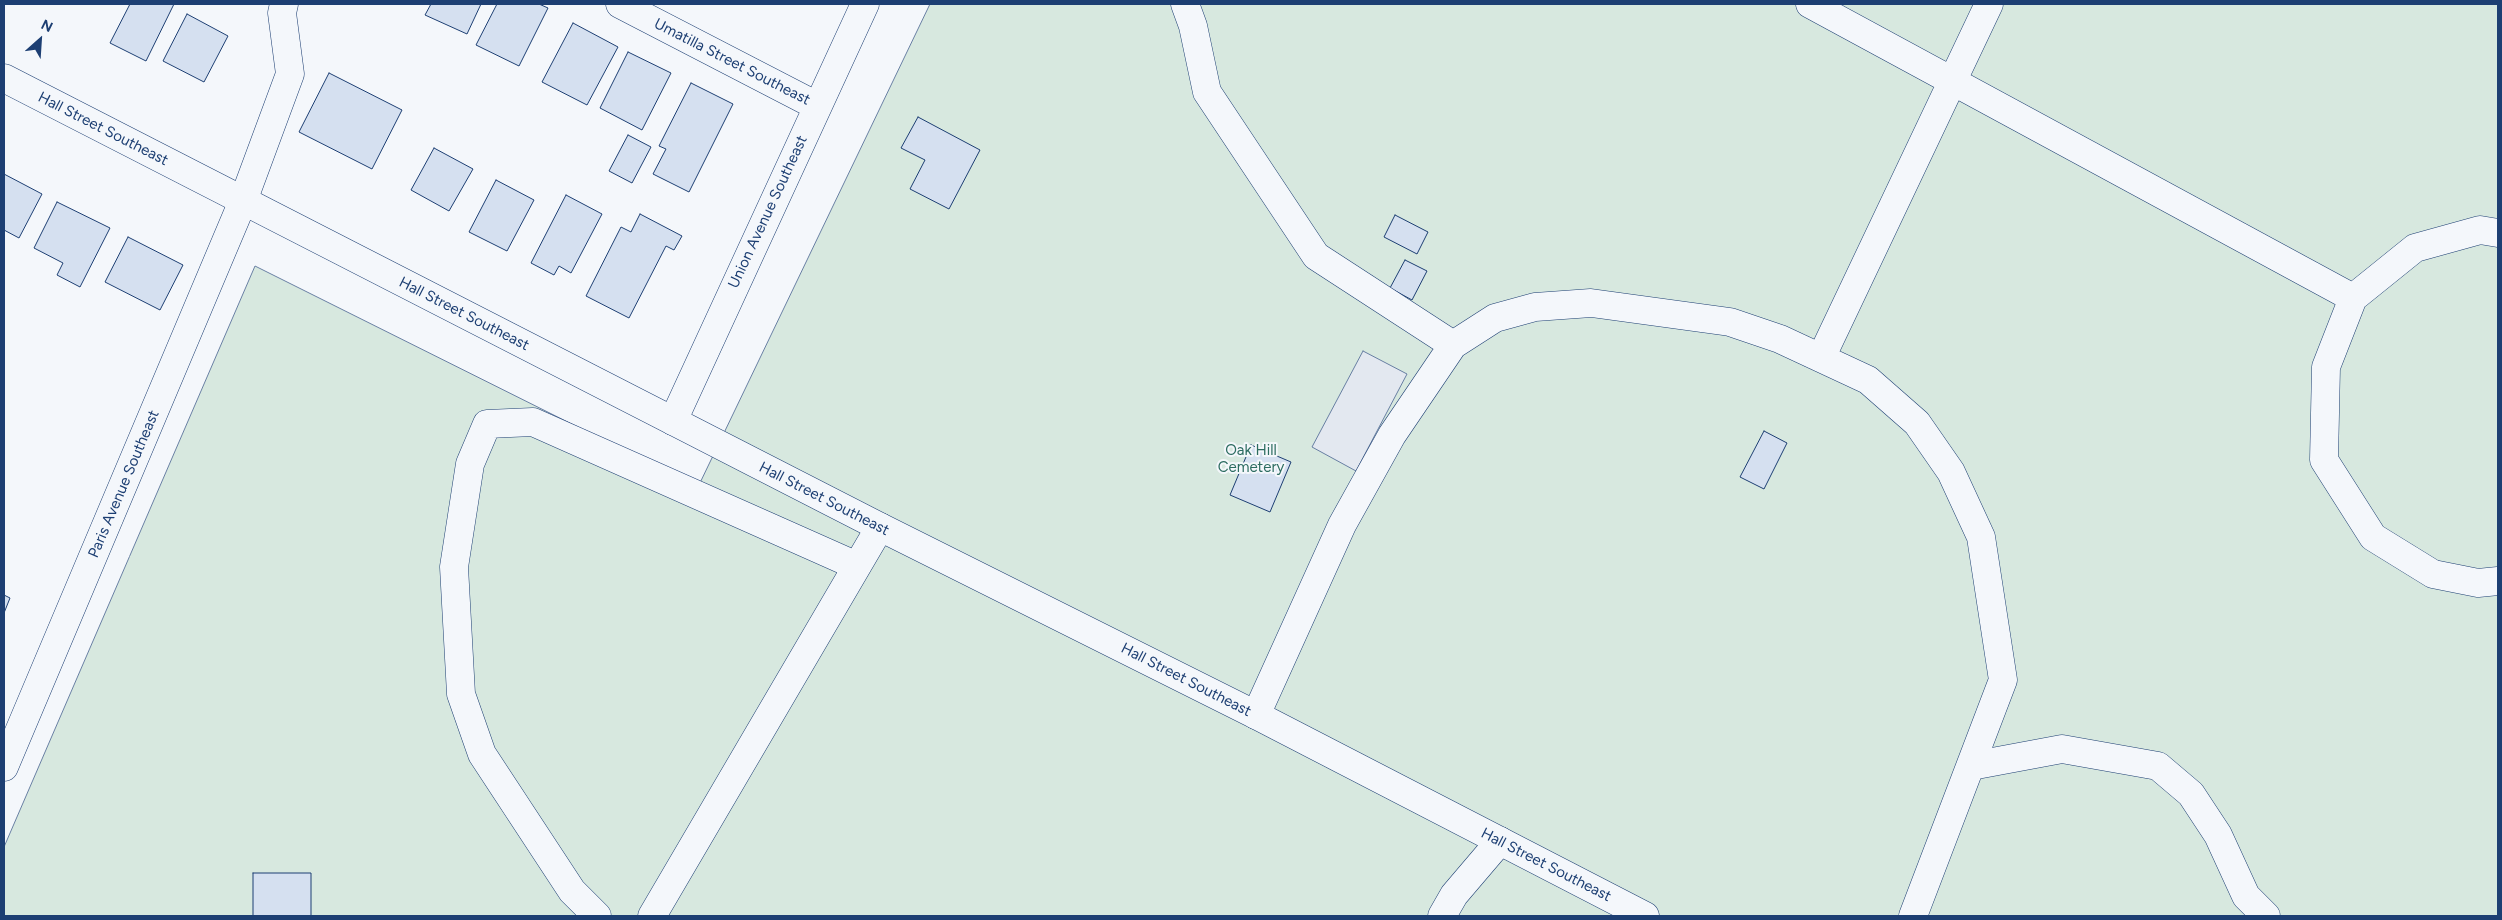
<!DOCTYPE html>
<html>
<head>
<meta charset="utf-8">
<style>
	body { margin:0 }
	#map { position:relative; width:2502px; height:920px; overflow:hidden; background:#f4f7fb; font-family:Figtree,sans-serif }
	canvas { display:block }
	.frame { position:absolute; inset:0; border:5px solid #1d3f73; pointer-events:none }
	.north { position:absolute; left:15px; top:15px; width:50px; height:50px; -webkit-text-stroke:4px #f4f7fb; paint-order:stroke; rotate:26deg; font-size:14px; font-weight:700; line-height:20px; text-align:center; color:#1d3f73 }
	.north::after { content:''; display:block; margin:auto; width:18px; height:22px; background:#1d3f73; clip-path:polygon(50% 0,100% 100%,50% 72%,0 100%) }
</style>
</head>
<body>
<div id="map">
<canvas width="2502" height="920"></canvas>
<div class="frame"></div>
<div class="north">N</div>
</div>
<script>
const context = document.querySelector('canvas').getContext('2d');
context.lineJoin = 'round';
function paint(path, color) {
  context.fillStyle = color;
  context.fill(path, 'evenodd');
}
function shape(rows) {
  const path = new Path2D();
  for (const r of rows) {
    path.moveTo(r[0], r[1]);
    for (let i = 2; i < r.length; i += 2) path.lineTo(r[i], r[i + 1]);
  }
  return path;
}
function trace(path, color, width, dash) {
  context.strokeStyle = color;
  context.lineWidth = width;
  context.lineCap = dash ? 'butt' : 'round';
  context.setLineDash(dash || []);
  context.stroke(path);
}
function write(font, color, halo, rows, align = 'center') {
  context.font = font + ' Figtree,sans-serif';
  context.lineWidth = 4;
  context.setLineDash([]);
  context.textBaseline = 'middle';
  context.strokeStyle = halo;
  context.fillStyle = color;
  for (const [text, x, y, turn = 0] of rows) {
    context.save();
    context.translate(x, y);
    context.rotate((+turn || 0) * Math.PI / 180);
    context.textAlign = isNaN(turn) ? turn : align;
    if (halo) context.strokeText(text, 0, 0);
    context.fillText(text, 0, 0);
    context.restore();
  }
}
const green = shape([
	[930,4,2498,4,2498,916,4,916,4,847,255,266,698,487,930,4]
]);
paint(green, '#d7e8df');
trace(green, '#687fa3', 1);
const parking = shape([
	[1363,351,1407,374,1356,471,1312,447,1363,351]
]);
paint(parking, '#e3e8f0');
trace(parking, '#687fa3', 1);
const building = shape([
	[130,4,174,4,146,61,110,43,130,4],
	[431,4,481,4,467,34,425,15,431,4],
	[497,4,539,4,548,8,519,66,476,45,497,4],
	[187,14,228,36,204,82,163,61,187,14],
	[573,23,618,47,587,105,542,82,573,23],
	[628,52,671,73,642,130,600,108,628,52],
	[329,73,402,110,372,169,299,132,329,73],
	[691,83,733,104,689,192,653,174,666,149,659,146,691,83],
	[918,117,980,150,949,209,910,189,925,160,901,148,918,117],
	[628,135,651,147,632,183,609,171,628,135],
	[434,148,473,169,449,211,411,190,434,148],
	[4,174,42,194,19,238,4,230,4,174],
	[496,180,534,200,507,251,469,232,496,180],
	[566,195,602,214,571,273,559,266,554,275,531,263,566,195],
	[57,202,110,228,80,287,57,275,63,263,34,248,57,202],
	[640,214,682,236,674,250,666,246,629,318,586,296,621,227,631,232,640,214],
	[1395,215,1428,232,1417,254,1384,237,1395,215],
	[128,237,183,265,160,310,105,282,128,237],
	[1405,260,1427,271,1412,300,1390,288,1405,260],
	[1764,431,1787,443,1764,489,1740,477,1764,431],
	[1251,445,1291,462,1270,512,1230,495,1251,445],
	[4,595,10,598,4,613,4,595],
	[253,873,311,873,311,916,253,916,253,873]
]);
paint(building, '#d5e0f0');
trace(building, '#1d3f73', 1);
const minor = shape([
	[620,4,817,106],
	[1185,4,1193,26,1207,92,1316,256,1453,345],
	[1810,4,2353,298],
	[2498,233,2480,230,2415,248,2353,298,2326,367,2324,460,2373,537,2433,574,2478,583,2498,581],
	[1821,358,1989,4],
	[673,421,865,4],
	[1256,715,1342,525,1392,435,1453,345,1495,318,1535,307,1591,303,1730,322,1780,339,1868,380,1917,423,1951,472,1981,537,2003,680,1913,916],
	[1971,766,2062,749,2158,766,2191,794,2218,835,2246,896,2266,916],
	[4,767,243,201,290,74,282,13,284,4],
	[597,916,572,891,482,754,461,694,454,567,470,464,487,424,533,422,857,566],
	[652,916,880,527],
	[1442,916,1454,895,1500,841]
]);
const major = shape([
	[4,78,880,527,1256,715,1645,916]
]);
trace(minor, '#1d3f73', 29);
trace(major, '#1d3f73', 29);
trace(minor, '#f4f7fb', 28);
trace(major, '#f4f7fb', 28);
write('15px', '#1d3f73', '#f4f7fb', [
	["Umatilla Street Southeast",732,62,27],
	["Hall Street Southeast",103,129,27],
	["Union Avenue Southeast",768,212,-65],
	["Hall Street Southeast",464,314,27],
	["Paris Avenue Southeast",124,484,-67],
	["Hall Street Southeast",824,499,27],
	["Hall Street Southeast",1186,680,27],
	["Hall Street Southeast",1546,865,27]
]);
write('15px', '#2c6c60', '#f4f7fb', [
	["Oak Hill",1251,451],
	["Cemetery",1251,468]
]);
</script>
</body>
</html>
